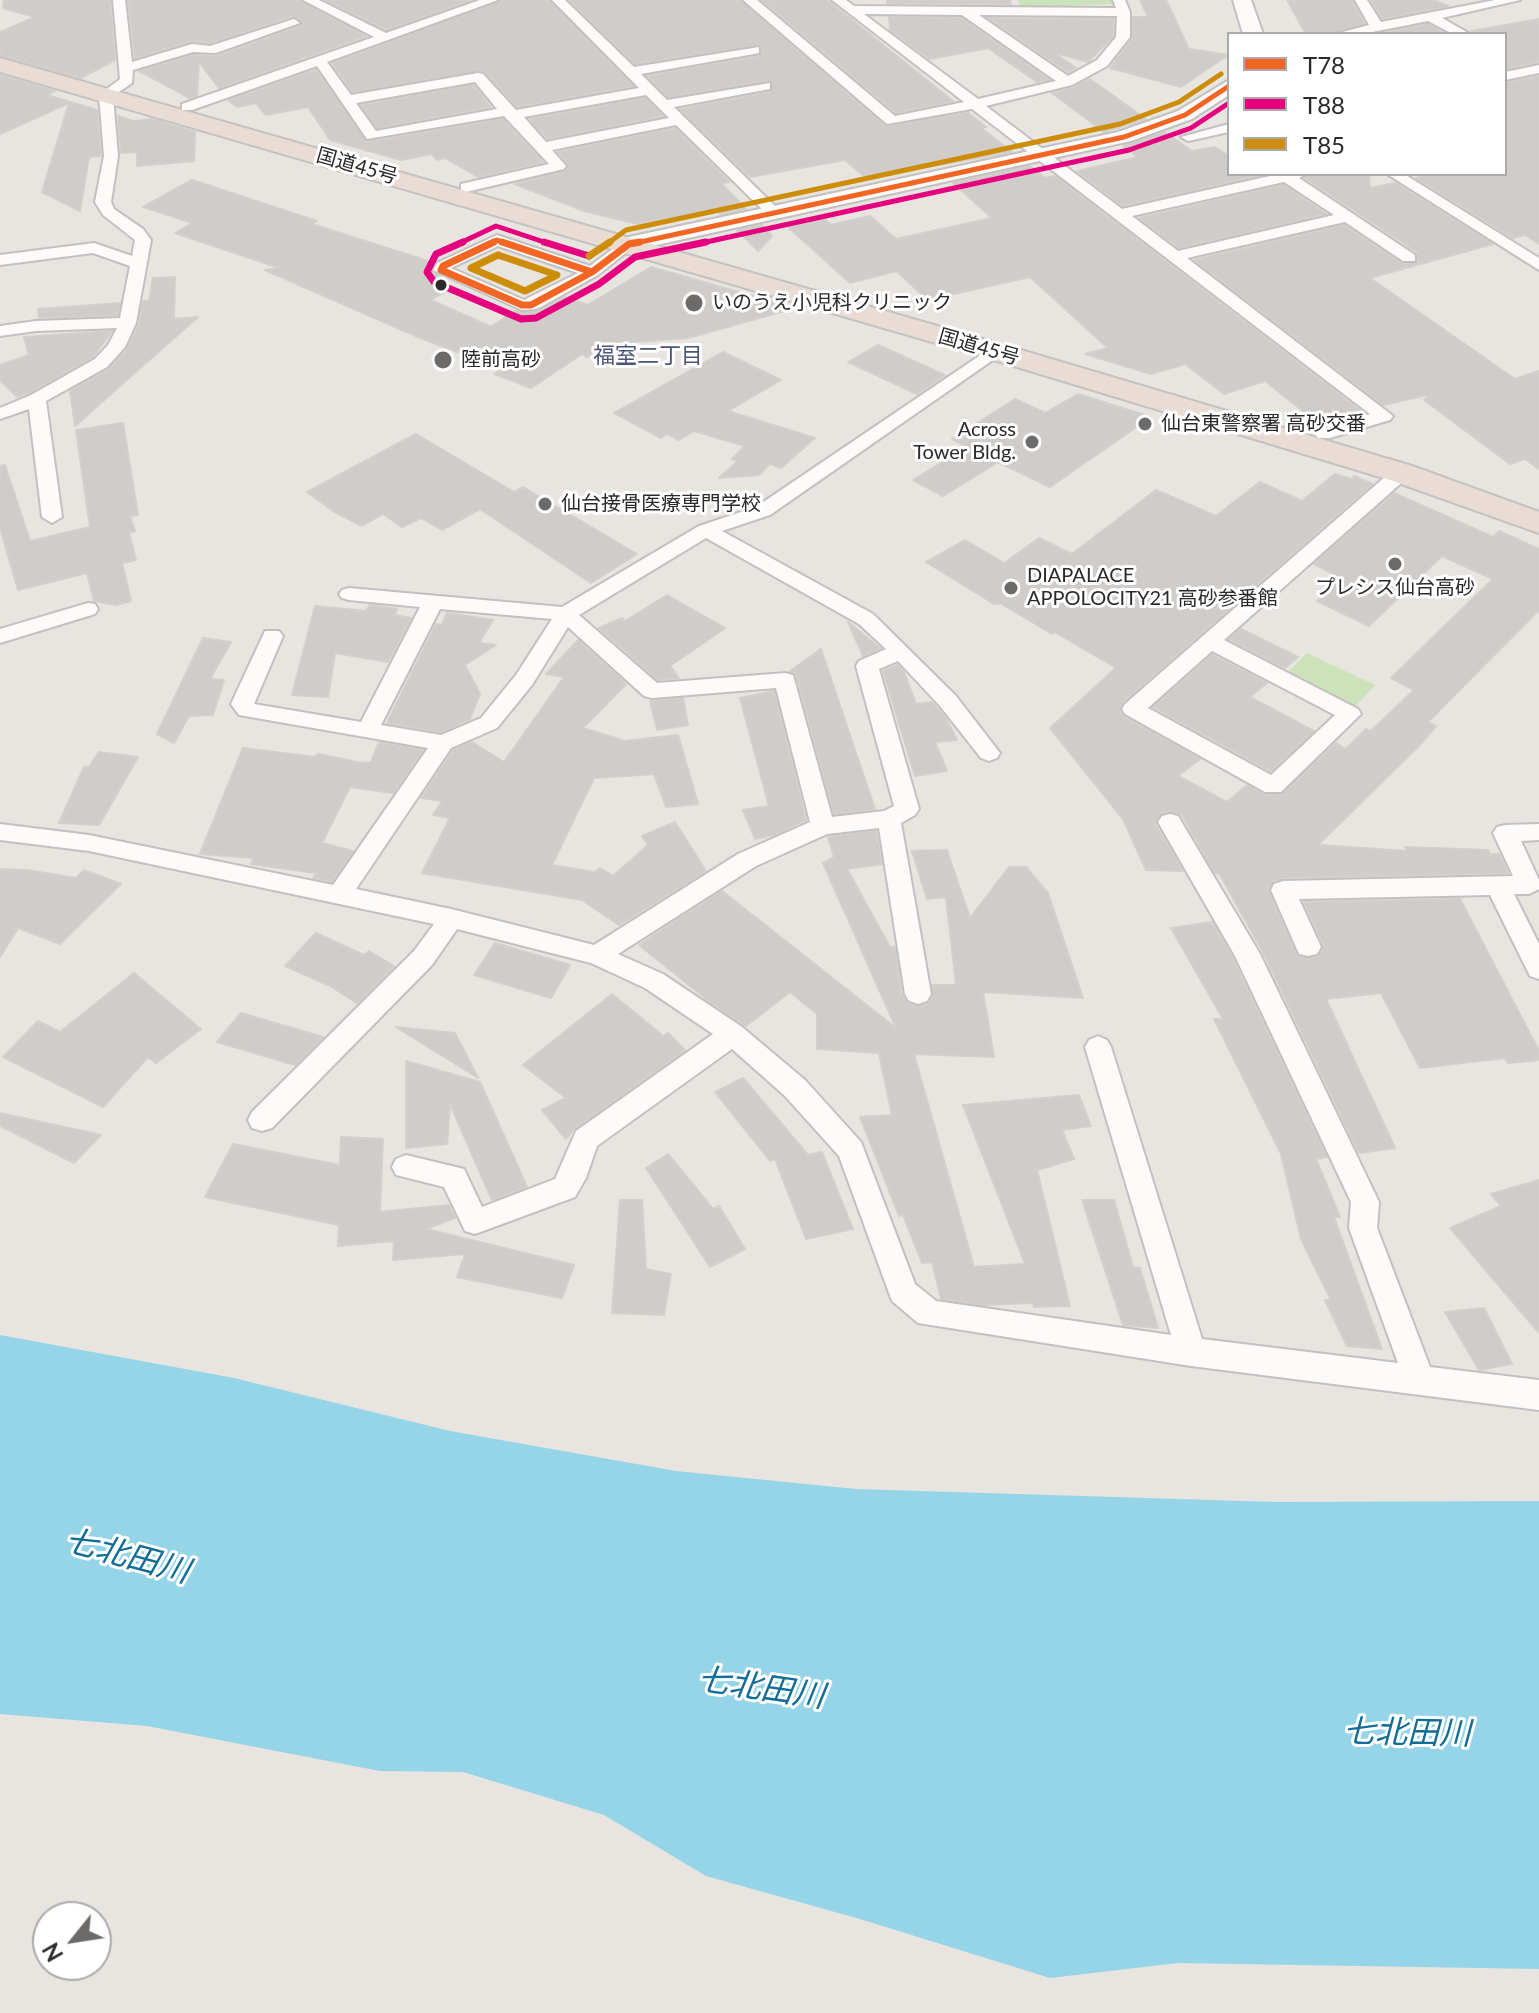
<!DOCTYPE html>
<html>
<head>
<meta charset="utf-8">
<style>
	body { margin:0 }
	#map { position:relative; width:1539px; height:2013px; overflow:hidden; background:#e8e4e0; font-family:Lato,sans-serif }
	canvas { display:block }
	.legend { position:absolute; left:1227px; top:32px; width:280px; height:144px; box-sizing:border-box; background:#fff; border:2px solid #aaa; margin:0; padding:10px 14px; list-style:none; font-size:24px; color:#2a2a2a }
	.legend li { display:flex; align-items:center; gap:16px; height:40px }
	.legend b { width:40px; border:2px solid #aaa }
	.north { position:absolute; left:32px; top:1901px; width:80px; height:80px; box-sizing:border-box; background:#fff; border:2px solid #aaa; border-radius:50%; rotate:240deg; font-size:22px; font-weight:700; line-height:32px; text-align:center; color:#2a2a2a }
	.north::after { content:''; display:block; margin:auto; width:28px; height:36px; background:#6c6b6a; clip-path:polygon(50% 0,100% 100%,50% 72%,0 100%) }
</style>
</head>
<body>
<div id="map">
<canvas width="1539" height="2013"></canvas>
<ul class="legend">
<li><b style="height:10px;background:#f26522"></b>T78</li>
<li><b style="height:10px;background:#e5007d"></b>T88</li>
<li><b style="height:10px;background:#ce8d08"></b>T85</li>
</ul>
<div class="north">N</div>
</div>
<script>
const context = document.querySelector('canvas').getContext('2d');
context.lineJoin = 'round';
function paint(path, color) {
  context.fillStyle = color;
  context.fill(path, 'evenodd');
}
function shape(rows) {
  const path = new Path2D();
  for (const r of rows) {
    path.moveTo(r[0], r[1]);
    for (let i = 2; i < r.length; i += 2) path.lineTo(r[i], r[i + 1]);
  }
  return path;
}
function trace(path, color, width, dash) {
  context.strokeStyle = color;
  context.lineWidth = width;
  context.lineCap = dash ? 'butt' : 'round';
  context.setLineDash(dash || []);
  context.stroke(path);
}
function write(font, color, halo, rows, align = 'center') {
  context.font = font + ' Lato,"Noto Sans JP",sans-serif';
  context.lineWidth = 6;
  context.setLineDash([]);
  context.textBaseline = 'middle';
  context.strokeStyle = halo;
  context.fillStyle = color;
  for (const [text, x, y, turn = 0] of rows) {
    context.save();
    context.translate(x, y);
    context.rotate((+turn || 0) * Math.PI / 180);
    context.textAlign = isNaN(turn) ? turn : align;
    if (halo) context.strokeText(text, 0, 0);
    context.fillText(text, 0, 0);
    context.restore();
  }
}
paint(shape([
	[1018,0,1112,0,1113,4,1020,7],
	[1307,653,1375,685,1354,708,1287,673]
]), '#cce2ba');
paint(shape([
	[0,1335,234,1378,450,1431,676,1471,856,1489,1276,1502,1539,1501,1539,1969,1178,1963,1050,1978,860,1919,706,1876,604,1815,463,1772,380,1771,147,1726,0,1714]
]), '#95d5e7');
const building = shape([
	[4,0,110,0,115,60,81,78,0,55,0,32,35,17,3,8,4,0],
	[128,0,300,0,366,36,219,88,199,62,197,96,190,98,139,71,193,55,217,56,301,26,303,22,293,16,210,43,191,41,135,58,128,0],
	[326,0,471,0,386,30,326,0],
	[501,0,549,0,633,86,517,107,484,71,352,92,332,63,501,0],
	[569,0,740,0,885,126,968,113,986,127,981,128,1012,152,866,178,845,160,750,177,680,109,771,92,772,81,668,97,647,76,760,56,761,45,635,64,569,0],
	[762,0,827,0,953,101,896,113,762,0],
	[887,0,1010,0,1011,4,887,3,887,0],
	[1140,0,1166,0,1189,49,1228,55,1181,87,1110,68,1132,39,1133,17,1148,17,1140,0],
	[1287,0,1352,0,1364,23,1332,34,1306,34,1287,0],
	[1371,0,1433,0,1448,6,1382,19,1371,0],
	[889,17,961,18,1049,80,1037,82,988,48,930,59,890,30,889,17],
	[989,18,1114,19,1113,36,1088,62,1053,52,1076,68,1068,72,989,18],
	[1539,19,1539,62,1505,69,1505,34,1472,31,1539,19],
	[1428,24,1446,34,1378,34,1428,24],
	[316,70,368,142,503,119,543,162,478,177,445,158,437,160,432,154,401,160,330,140,308,107,266,115,256,103,237,107,228,100,316,70],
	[0,75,55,91,47,95,97,110,101,156,89,157,80,211,42,192,69,103,0,134,0,75],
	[1539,76,1539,244,1525,235,1513,238,1416,178,1435,174,1505,174,1505,83,1539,76],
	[1090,79,1146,119,1104,132,1052,93,1073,88,1090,79],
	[474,85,491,107,377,128,361,105,474,85],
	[645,98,663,116,547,139,530,119,645,98],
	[118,116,134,121,152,119,195,132,194,161,137,166,137,152,121,153,118,116],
	[675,128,729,182,721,183,746,209,720,214,714,210,638,224,584,211,514,184,566,171,568,164,558,152,675,128],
	[1165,132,1192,151,1215,147,1229,156,1229,174,1265,174,1123,206,1077,171,1138,157,1123,146,1165,132],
	[1030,166,1045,178,1055,176,1361,411,1334,418,1330,415,1320,418,1315,413,1308,415,1265,381,1224,394,1185,364,1151,374,1085,354,1108,348,1030,277,927,300,897,271,850,283,788,227,825,219,831,225,870,216,896,239,992,218,953,183,1030,166],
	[1309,174,1369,174,1370,188,1395,183,1493,244,1370,278,1515,379,1539,371,1539,469,1525,459,1510,464,1424,400,1432,394,1383,405,1194,260,1344,225,1401,263,1417,263,1417,252,1305,178,1309,174],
	[192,180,317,221,312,224,434,263,430,271,442,278,435,282,451,288,431,300,491,327,516,310,537,312,565,297,588,305,651,267,795,308,688,338,607,344,588,357,582,354,531,388,494,374,502,369,418,337,265,270,280,268,175,233,193,223,143,207,192,180],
	[1283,185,1326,214,1179,248,1139,218,1283,185],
	[762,225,772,236,758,251,737,230,762,225],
	[175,277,174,319,198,317,75,426,70,391,108,370,127,349,139,324,143,301,149,301,153,278,175,277],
	[120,303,118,315,39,318,38,309,120,303],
	[112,331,93,357,30,392,17,397,0,380,0,365,29,355,24,337,112,331],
	[878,345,945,375,917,394,848,362,878,345],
	[723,352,781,380,728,411,815,438,781,468,770,464,759,475,719,478,738,461,732,459,745,446,694,431,679,440,667,434,661,438,614,413,723,352],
	[1078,394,1151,417,1050,487,998,462,943,496,913,480,967,447,952,439,1015,399,1045,413,1078,394],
	[123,423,138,515,130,516,135,531,129,533,136,560,122,563,131,601,116,605,94,601,87,573,18,590,0,528,0,466,5,465,30,541,90,527,76,430,123,423],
	[416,434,514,492,523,487,637,554,591,583,480,509,442,530,421,518,402,527,383,514,362,526,333,511,307,492,416,434],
	[1335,474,1352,479,1354,476,1372,484,1123,702,1119,711,1124,717,1200,759,1178,776,1227,802,1247,785,1264,795,1281,795,1336,743,1346,749,1366,729,1371,731,1414,690,1391,678,1493,579,1442,556,1369,626,1317,601,1342,578,1314,564,1394,493,1493,537,1499,531,1539,549,1539,610,1428,722,1436,726,1420,745,1318,845,1407,851,1405,847,1488,850,1490,854,1499,854,1508,873,1283,878,1273,881,1268,889,1296,955,1307,959,1320,955,1324,946,1304,902,1460,899,1539,1051,1539,1060,1508,1063,1505,1058,1420,1068,1381,993,1326,999,1395,1148,1359,1153,1263,952,1219,873,1215,873,1181,814,1171,811,1161,813,1155,824,1183,871,1146,870,1123,819,1050,728,1116,668,1055,632,1052,634,1000,603,994,604,926,562,965,540,1004,563,1039,538,1072,554,1156,490,1216,516,1260,482,1302,501,1335,474],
	[667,595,725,628,670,666,679,678,658,680,599,628,622,618,625,621,667,595],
	[370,605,397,609,394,615,411,618,388,662,335,653,328,697,292,695,315,606,366,611,370,605],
	[447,613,493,620,479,643,496,645,465,665,480,694,470,719,441,732,387,723,436,624,442,625,447,613],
	[848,622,880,648,881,648,863,656,848,622],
	[1241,629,1298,657,1285,668,1229,639,1241,629],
	[203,638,231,642,210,679,224,680,213,715,189,716,174,743,157,734,203,638],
	[578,640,626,684,583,728,625,741,678,735,698,804,666,807,654,774,594,778,552,865,594,872,600,868,613,876,648,845,642,836,675,822,706,871,619,925,582,900,422,873,450,818,433,815,442,801,421,798,453,750,472,742,504,762,564,677,546,674,578,640],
	[821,649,875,809,834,814,796,674,790,671,821,649],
	[1212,655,1267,683,1250,697,1314,731,1271,771,1153,707,1212,655],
	[897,665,904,672,916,704,932,702,947,720,957,740,935,742,947,771,915,776,883,671,897,665],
	[774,691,806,820,774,835,755,839,743,810,769,806,740,698,774,691],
	[683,698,688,725,657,730,650,701,683,698],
	[379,742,423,750,393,793,350,787,322,843,353,851,332,882,313,878,316,873,251,864,254,858,200,854,243,748,315,757,318,754,362,763,371,762,379,742],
	[99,752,138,757,99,825,59,823,84,767,89,767,99,752],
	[876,831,882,864,847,869,890,947,895,947,902,994,908,1004,917,1007,928,1004,934,995,932,985,956,985,946,897,927,899,912,851,947,850,970,918,1009,867,1026,867,1048,893,1083,998,983,992,994,1057,914,1054,974,1267,1025,1264,963,1105,1079,1095,1091,1126,1062,1130,1074,1159,1037,1170,1070,1306,1034,1307,1033,1303,983,1305,941,1299,932,1262,922,1263,903,1215,899,1216,860,1117,892,1115,879,1053,817,1049,817,1014,790,992,746,1026,710,1002,639,945,722,891,896,1028,823,863,834,857,828,837,876,831],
	[0,869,27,870,76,878,84,870,121,884,60,944,18,928,0,957,0,869],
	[1212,922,1232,957,1327,1157,1316,1159,1340,1217,1334,1217,1382,1349,1347,1346,1325,1300,1331,1300,1301,1239,1281,1154,1214,1019,1223,1019,1171,928,1212,922],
	[316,933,364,955,369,951,394,966,357,1003,330,986,285,966,316,933],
	[495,943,570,965,551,998,474,975,495,943],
	[134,973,201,1029,156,1063,148,1057,103,1107,3,1057,38,1021,60,1032,134,973],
	[612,994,663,1036,668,1033,685,1050,574,1129,566,1139,542,1110,566,1098,523,1065,612,994],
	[241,1013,323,1037,295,1065,217,1042,241,1013],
	[396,1027,455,1033,478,1078,396,1027],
	[406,1061,480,1082,527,1187,492,1200,450,1104,447,1144,406,1148,406,1061],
	[743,1078,808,1155,822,1152,853,1229,806,1239,775,1159,770,1161,715,1092,743,1078],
	[0,1113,101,1135,74,1163,0,1126,0,1113],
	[341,1137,383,1139,380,1212,449,1205,455,1218,426,1229,574,1265,562,1298,457,1277,465,1254,393,1260,394,1241,338,1246,339,1225,205,1197,233,1144,340,1165,341,1137],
	[668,1154,713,1209,719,1206,745,1249,710,1267,646,1168,668,1154],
	[1539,1180,1539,1333,1450,1228,1501,1206,1491,1194,1539,1180],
	[620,1200,642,1200,646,1269,671,1274,664,1315,612,1313,620,1200],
	[1082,1200,1114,1200,1133,1267,1140,1268,1158,1328,1123,1325,1082,1200],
	[1484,1308,1512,1364,1479,1370,1445,1312,1484,1308]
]);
paint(building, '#cfccc9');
trace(building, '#d3d0cc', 2);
const street = shape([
	[113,0,125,0,132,62,192,44,210,46,294,19,300,23,216,53,193,52,133,70,132,83,113,96,118,156,111,202,114,209,143,229,151,240,136,323,125,347,107,367,46,401,62,517,52,523,42,517,29,409,0,419,0,408,31,395,95,359,108,345,117,328,36,331,0,336,0,326,36,321,120,318,130,266,93,253,0,265,0,255,94,243,132,256,135,240,103,215,95,202,104,156,99,95,120,79,113,0],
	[303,0,319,0,386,33,480,0,498,0,327,62,351,95,478,73,483,74,516,110,639,88,552,0,565,0,634,67,759,47,759,53,754,54,641,74,667,100,770,83,770,89,674,107,781,212,778,215,768,215,676,125,552,150,566,166,564,169,466,192,461,190,461,184,549,164,504,116,367,139,317,66,192,110,182,110,182,104,374,37,303,0],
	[475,82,497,109,376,131,356,103,475,82],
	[646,95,669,118,546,142,524,117,646,95],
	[743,0,757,0,895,116,964,102,832,0,846,0,854,6,1116,8,1113,0,1125,0,1130,12,1130,37,1107,66,1072,85,986,106,1122,209,1279,174,1306,174,1299,178,1415,255,1415,261,1403,261,1345,222,1187,258,1393,416,1390,420,1330,438,1318,438,1315,434,1318,430,1370,414,972,109,887,124,743,0],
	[864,14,962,15,1056,81,978,99,864,14],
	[979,15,1117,16,1116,37,1097,60,1068,76,979,15],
	[1284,182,1334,215,1178,251,1132,216,1284,182],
	[1355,0,1367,0,1381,22,1495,0,1520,0,1442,18,1470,34,1453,34,1428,21,1362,34,1335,34,1369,25,1355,0],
	[1539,65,1539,73,1505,80,1505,72,1539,65],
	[1229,124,1229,132,1188,141,1181,137,1229,124],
	[1387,174,1404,174,1539,258,1539,270,1387,174],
	[497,235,590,266,623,241,629,239,637,244,598,275,537,309,522,310,433,270,437,263,497,235],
	[498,246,578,273,524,300,451,268,498,246],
	[994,346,1000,347,1003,351,1000,355,770,515,722,531,873,614,956,696,1000,753,997,758,989,761,981,758,940,706,898,661,879,669,919,809,915,815,901,823,931,994,927,1001,918,1004,909,1001,905,994,879,828,827,834,756,866,618,954,663,974,742,1027,805,1080,861,1142,915,1284,936,1301,1171,1335,1085,1047,1089,1040,1098,1036,1107,1040,1111,1047,1202,1339,1398,1363,1349,1228,1351,1202,1235,956,1158,822,1162,816,1170,814,1178,816,1260,954,1379,1202,1377,1228,1430,1367,1539,1380,1539,1410,1191,1366,918,1323,892,1301,839,1156,785,1096,732,1049,597,1146,586,1178,575,1197,475,1234,465,1231,444,1187,396,1175,392,1167,396,1159,406,1155,464,1169,482,1207,555,1179,576,1131,713,1034,645,988,591,963,457,929,432,965,272,1128,262,1131,252,1128,248,1120,252,1112,414,951,434,924,89,851,0,840,0,824,89,835,333,885,428,748,239,715,231,704,265,631,279,631,283,636,254,704,361,722,420,607,349,600,342,598,339,594,342,590,349,588,562,607,699,526,756,507,994,346],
	[706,538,859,624,886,649,859,661,856,666,894,806,884,811,832,817,793,675,785,673,657,683,579,615,706,538],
	[440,609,552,619,516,675,481,718,441,735,381,725,440,609],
	[568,627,644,696,652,698,776,688,810,822,738,854,594,945,451,909,356,889,451,748,497,728,532,685,568,627],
	[1401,467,1410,473,1408,477,1224,640,1358,709,1361,714,1281,792,1265,792,1125,714,1122,709,1125,704,1394,469,1401,467],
	[1212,651,1335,715,1271,775,1148,708,1212,651],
	[88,603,95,604,98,609,95,614,0,643,0,629,88,603],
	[1539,824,1539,840,1521,841,1539,880,1539,889,1529,894,1514,894,1539,944,1539,979,1530,976,1490,895,1299,899,1321,947,1317,954,1308,956,1299,954,1271,890,1274,884,1283,881,1513,876,1493,833,1497,827,1505,825,1539,824]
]);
const secondary = shape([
	[1233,0,1251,0,1263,34,1243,34,1233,0],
	[1229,80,1229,95,1192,119,1131,141,629,251,621,249,617,244,621,239,629,237,1118,132,1178,111,1229,80]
]);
const highway = shape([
	[0,58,1004,345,1412,466,1539,512,1539,533,1390,480,984,357,0,72,0,58]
]);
trace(street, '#c2c0c1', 4);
trace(secondary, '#c2c0c1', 4);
trace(highway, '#c4c3c1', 4);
paint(street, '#fcfbfa');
paint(secondary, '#fcfbfa');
paint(highway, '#e8dcd4');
trace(shape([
	[490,244,497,240,507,244],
	[631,244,1124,137,1185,115,1229,86]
]), '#f26522', 5);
trace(shape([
	[494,242,443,266,441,270,522,305,531,305,592,272,502,242],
	[592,272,629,244,640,242]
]), '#f26522', 7);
trace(shape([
	[458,244,496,226,550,244],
	[697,244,1129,150,1191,128,1229,103]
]), '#e5007d', 5);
trace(shape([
	[463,242,436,254,427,272,434,282,521,319,536,318,599,284],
	[544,242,589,256],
	[599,284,635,257,706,242]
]), '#e5007d', 7);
trace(shape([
	[607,244,626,230,1120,124,1179,102,1221,74]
]), '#ce8d08', 5);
trace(shape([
	[498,255,557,275,525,291,471,268,498,255],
	[589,256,610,242]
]), '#ce8d08', 7);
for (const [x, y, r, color] of [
	[441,285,7,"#2a2a2a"],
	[694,303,10,"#6c6b6a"],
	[443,360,10,"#6c6b6a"],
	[1145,424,8,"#6c6b6a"],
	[1032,442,8,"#6c6b6a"],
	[545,504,8,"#6c6b6a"],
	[1395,564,8,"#6c6b6a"],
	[1011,588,8,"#6c6b6a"]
]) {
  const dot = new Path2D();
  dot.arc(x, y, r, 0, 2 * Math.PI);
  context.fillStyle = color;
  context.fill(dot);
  trace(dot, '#fff', 3);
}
write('20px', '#2a2a2a', '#fff', [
	["国道45号",357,166,16],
	["国道45号",979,347,16]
]);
write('20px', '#2a2a2a', '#fff', [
	["いのうえ小児科クリニック",712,303],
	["陸前高砂",461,360],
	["仙台東警察署 高砂交番",1161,424],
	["Across",1016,430,"right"],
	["Tower Bldg.",1016,453,"right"],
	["仙台接骨医療専門学校",561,504],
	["DIAPALACE",1027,576],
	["APPOLOCITY21 高砂参番館",1027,599],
	["プレシス仙台高砂",1395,588,"center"]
], 'left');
write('22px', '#4c5579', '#fff', [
	["福室二丁目",648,356]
]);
write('italic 32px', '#126d96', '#fff', [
	["七北田川",127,1556,15],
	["七北田川",761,1688,8],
	["七北田川",1407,1733,1]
]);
</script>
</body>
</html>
